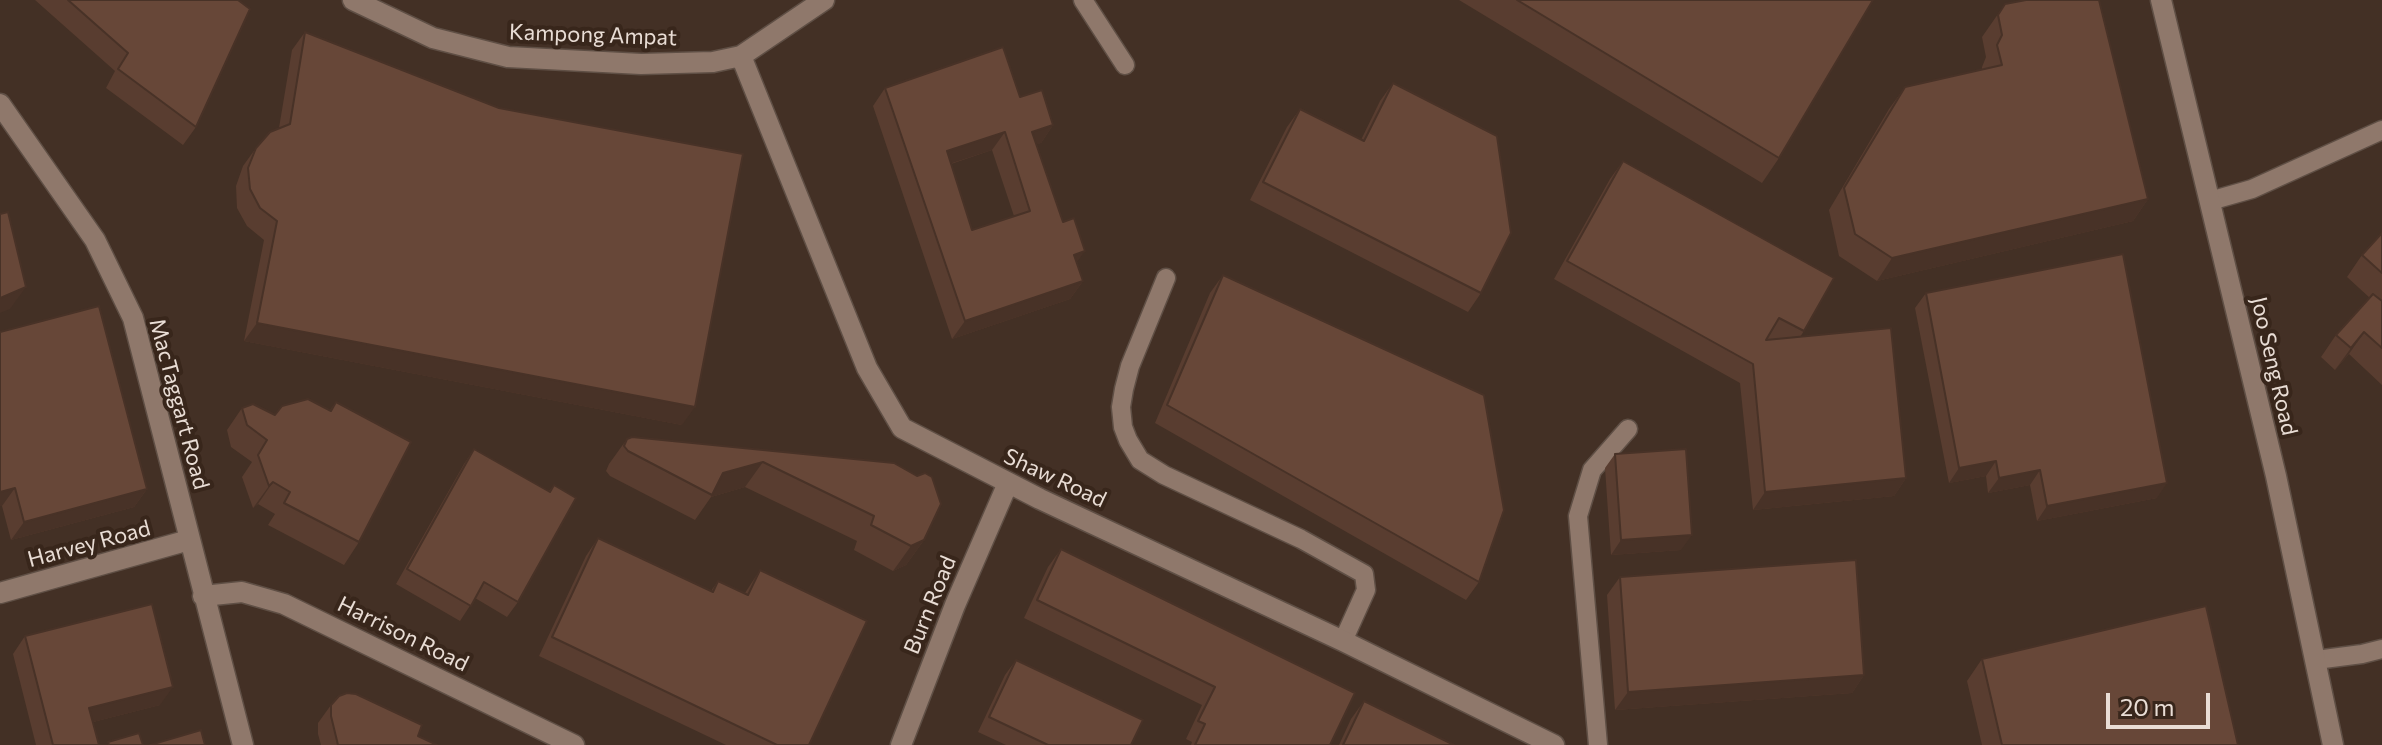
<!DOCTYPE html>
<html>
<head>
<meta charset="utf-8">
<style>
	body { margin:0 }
	#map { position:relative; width:2382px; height:745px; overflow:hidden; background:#433025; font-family:Commissioner,sans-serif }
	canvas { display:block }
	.scale { position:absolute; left:2106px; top:693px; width:104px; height:36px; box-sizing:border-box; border:4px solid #e9ddd5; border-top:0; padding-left:10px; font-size:24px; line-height:28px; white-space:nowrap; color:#e9ddd5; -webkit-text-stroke:6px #38261b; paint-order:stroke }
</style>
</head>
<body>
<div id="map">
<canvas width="2382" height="745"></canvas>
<div class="scale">20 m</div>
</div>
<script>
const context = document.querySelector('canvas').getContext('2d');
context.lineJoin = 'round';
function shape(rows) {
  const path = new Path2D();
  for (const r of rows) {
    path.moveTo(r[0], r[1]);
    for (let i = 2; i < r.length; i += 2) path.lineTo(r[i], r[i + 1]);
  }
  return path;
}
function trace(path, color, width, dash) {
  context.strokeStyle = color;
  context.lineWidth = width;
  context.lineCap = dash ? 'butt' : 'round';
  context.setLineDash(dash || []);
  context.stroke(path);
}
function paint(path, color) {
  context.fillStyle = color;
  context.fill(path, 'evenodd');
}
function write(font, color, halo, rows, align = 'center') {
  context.font = font + ' Commissioner,sans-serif';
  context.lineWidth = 8;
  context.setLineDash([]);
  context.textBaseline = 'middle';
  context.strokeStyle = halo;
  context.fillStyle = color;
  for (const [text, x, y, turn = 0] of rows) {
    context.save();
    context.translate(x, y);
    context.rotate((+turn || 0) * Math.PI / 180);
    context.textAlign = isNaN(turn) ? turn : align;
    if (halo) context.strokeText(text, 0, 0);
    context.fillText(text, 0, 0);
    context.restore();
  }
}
const lane = shape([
	[1083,0,1125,65],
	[2210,201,2252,189,2382,130],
	[1166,278,1130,366,1124,389,1121,407,1123,427,1128,440,1140,460,1164,475,1301,539,1364,574,1366,590,1343,641],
	[2316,660,2362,654,2382,649],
	[1598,745,1578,516,1592,470,1628,429]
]);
const street = shape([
	[353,0,433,38,508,57,641,64,713,62,741,56,824,0],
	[2161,0,2276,476,2333,745],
	[741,56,867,368,902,428,1040,499,1343,641,1554,745],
	[0,104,95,240,133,318,243,745],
	[0,593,189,540],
	[203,596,242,592,284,604,574,745],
	[901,745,955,605,1008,483]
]);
trace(lane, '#5f4f45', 21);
trace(street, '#5f4f45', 23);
trace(lane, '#8f786b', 18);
trace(street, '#8f786b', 20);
paint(shape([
	[35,0,238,0,196,127,183,145,106,88,115,71],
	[1459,0,1873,0,1779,158,1762,183],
	[2005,4,2148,199,2133,221,1877,281,1839,256,1829,210,1889,109,1905,87,1982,70,1982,67,1986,57,1982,37],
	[305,32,682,425,244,341,264,240,247,226,237,208,236,186,243,166,256,148,279,128,292,50],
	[1393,83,1481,293,1468,312,1250,200,1287,127,1300,109,1361,140,1380,101],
	[885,88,1020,97,1053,125,1041,143,1036,144,1083,281,1070,299,952,339,873,106],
	[992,150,1014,216,972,230,951,164],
	[1623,161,1804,331,1800,337,1906,478,1894,496,1753,510,1740,383,1554,279,1610,179],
	[2382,233,2382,385,2349,354,2335,370,2321,357,2336,335,2370,298,2347,277,2362,255],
	[1223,275,1479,582,1466,600,1155,423,1210,293],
	[1926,293,2157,498,2037,521,2030,485,1988,493,1986,476,1949,483,1915,308],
	[0,332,147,489,134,507,11,540,2,506,0,506],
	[336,402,359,542,344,565,268,525,275,514,258,504,253,508,242,477,252,462,231,447,227,430,242,408,275,415,330,410],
	[627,439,894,463,924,540,906,565,893,571,854,550,857,541,745,487,711,497,695,520,610,476,606,471,609,464],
	[474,449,549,491,554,485,518,602,507,617,475,598,460,621,396,584,464,464],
	[1615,454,1681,550,1611,555,1605,468],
	[598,538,711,591,718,581,745,593,760,570,809,745,726,745,539,656,586,556],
	[1061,549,1330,745,1191,745,1192,742,1186,739,1202,705,1024,618,1048,567],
	[1620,577,1864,675,1852,693,1615,710,1607,595],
	[25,636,160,705,93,722,99,745,36,745,13,654],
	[1982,659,2238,745,1982,745,1967,681],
	[1016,660,1131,745,1006,745,978,732,1005,675],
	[1364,701,1454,745,1339,745,1351,719],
	[331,705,418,736,437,745,321,745,318,734,318,723]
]), '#593d30');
paint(shape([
	[1053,125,1041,143,1020,150,1032,132],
	[1005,132,992,150,934,169,947,151],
	[2148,199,2133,221,1877,281,1892,258],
	[1085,251,1072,269,1074,255],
	[1083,281,1070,299,952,339,965,321],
	[26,287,10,309,0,313,0,298],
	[257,323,695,407,682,425,244,341],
	[2364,332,2349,354,2335,370,2351,348],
	[1996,461,1986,476,1949,483,1959,468],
	[763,462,745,487,711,497,723,473],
	[2040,470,2030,485,1988,493,1999,478],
	[1906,478,1894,496,1753,510,1765,492],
	[273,482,258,504,253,508,269,486],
	[2167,483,2157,498,2037,521,2047,506],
	[15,488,2,506,0,506,0,492],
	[147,489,134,507,11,540,24,522],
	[1692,535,1681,550,1611,555,1621,540],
	[924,540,906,565,893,571,911,546],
	[1864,675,1852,693,1615,710,1628,692],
	[173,687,160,705,77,726,89,708]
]), '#483227');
const building = shape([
	[68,0,238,0,250,9,196,127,118,69,128,53,68,0],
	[1517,0,1873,0,1779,158,1517,0],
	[2026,0,2099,0,2148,199,1892,258,1855,234,1844,188,1905,87,2002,65,1997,45,2002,35,1998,15,2005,4,2026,0],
	[305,32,499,108,743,154,695,407,257,323,277,221,260,208,250,189,248,168,256,148,270,132,290,124,305,32],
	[1003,47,1020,97,1042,90,1053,125,1032,132,1063,222,1074,218,1085,251,1074,255,1083,281,965,321,885,88,1003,47],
	[1005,132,1030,211,972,230,947,151,1005,132],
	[1393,83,1497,136,1511,233,1481,293,1263,182,1300,109,1364,141,1393,83],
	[1623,161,1834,278,1804,331,1779,318,1766,340,1891,328,1906,478,1765,492,1753,364,1567,261,1623,161],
	[8,212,26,287,0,298,0,214,8,212],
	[2382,233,2382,273,2362,255,2382,233],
	[2123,254,2167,483,2047,506,2040,470,1999,478,1996,461,1959,468,1926,293,2123,254],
	[1223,275,1484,395,1504,510,1479,582,1167,405,1223,275],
	[2373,294,2382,301,2382,348,2364,332,2351,348,2336,335,2373,294],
	[99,306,147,489,24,522,15,488,0,492,0,332,99,306],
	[308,399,331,411,336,402,411,442,359,542,284,503,290,492,273,482,269,486,258,455,267,440,247,425,242,408,253,404,275,415,282,406,308,399],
	[632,437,894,463,917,476,925,473,932,477,941,504,924,540,911,546,871,525,874,516,763,462,723,473,712,495,628,451,624,446,627,439,632,437],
	[474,449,550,492,554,485,576,498,518,602,484,582,471,606,407,569,474,449],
	[1686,449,1692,535,1621,540,1615,454,1686,449],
	[598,538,713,592,718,581,748,595,760,570,867,621,809,745,777,745,552,637,598,538],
	[1061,549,1355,693,1330,745,1195,745,1205,724,1198,721,1215,687,1037,600,1061,549],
	[1856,560,1864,675,1628,692,1620,577,1856,560],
	[152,604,173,687,89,708,99,745,53,745,25,636,152,604],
	[2206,606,2238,745,2002,745,1982,659,2206,606],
	[1016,660,1143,720,1131,745,1048,745,989,717,1016,660],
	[347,693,356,694,422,725,418,736,437,745,338,745,331,716,331,705,339,696,347,693],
	[1364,701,1454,745,1343,745,1364,701],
	[201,730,205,745,150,745,201,730],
	[139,733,143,745,109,745,108,742,139,733]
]);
paint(building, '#674738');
trace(building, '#483227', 2);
write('22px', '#e9ddd5', '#38261b', [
	["Kampong Ampat",593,35,2],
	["Joo Seng Road",2274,366,77],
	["MacTaggart Road",179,404,75],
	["Shaw Road",1055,478,25],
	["Harvey Road",89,544,-15],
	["Burn Road",930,605,-68],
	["Harrison Road",403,634,26]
]);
</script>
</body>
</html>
